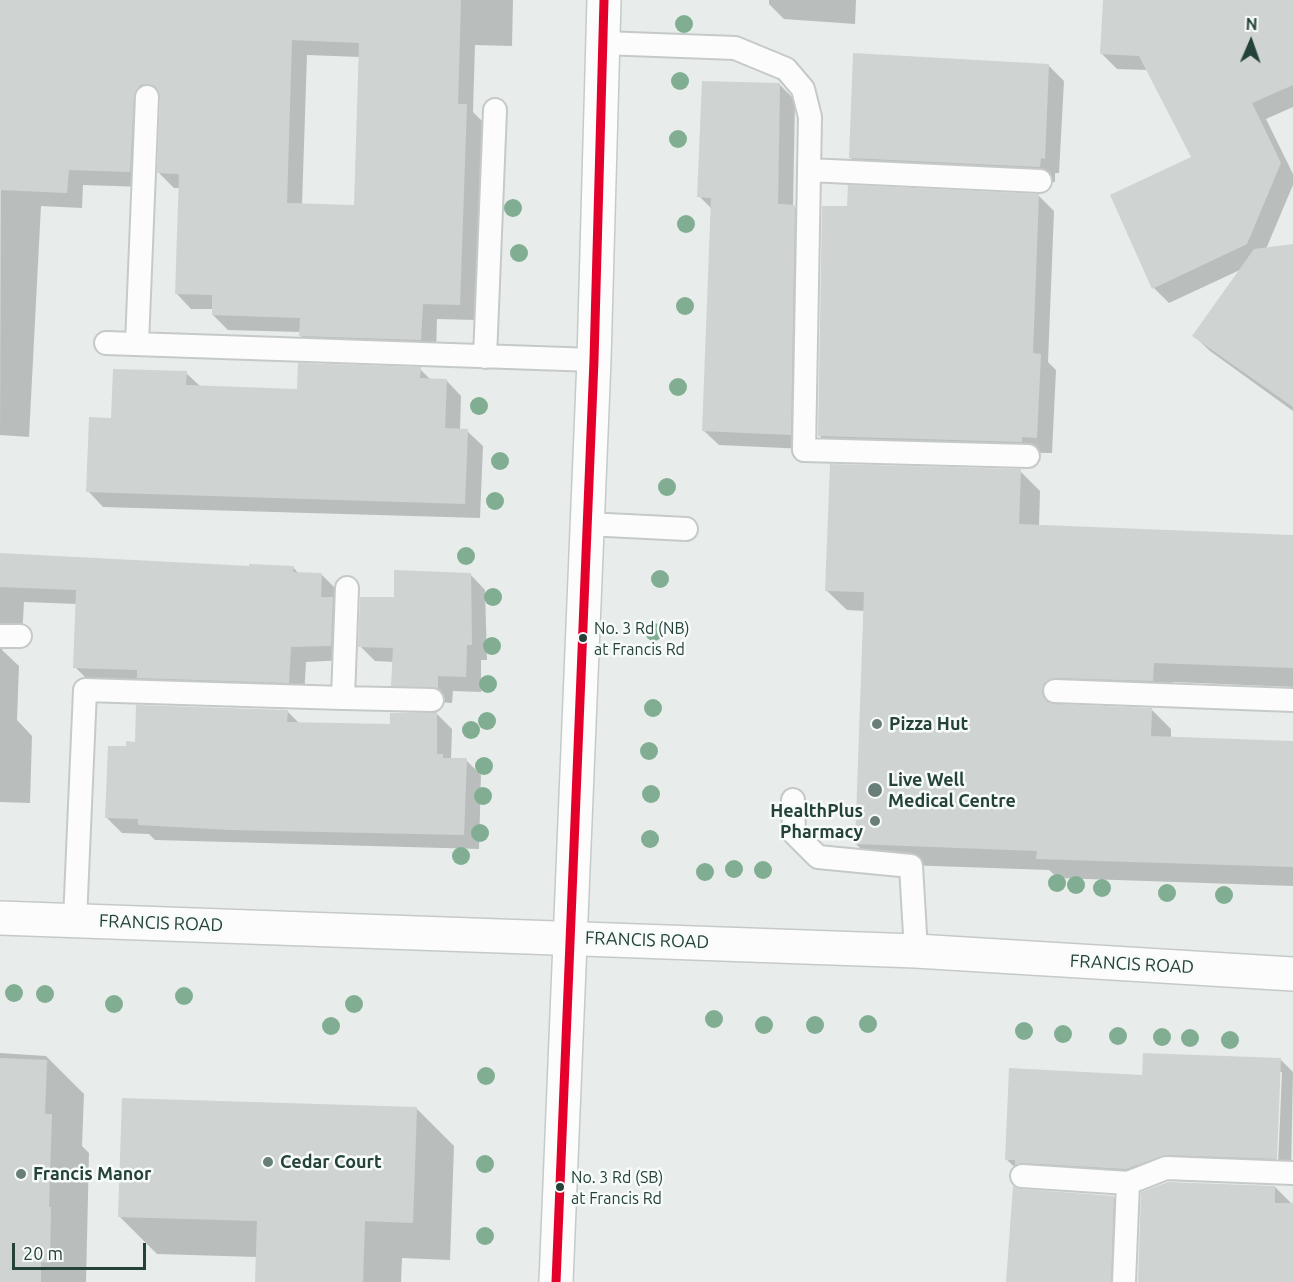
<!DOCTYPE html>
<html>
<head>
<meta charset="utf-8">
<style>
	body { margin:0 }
	#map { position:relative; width:1293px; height:1282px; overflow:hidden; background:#e8edeb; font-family:Ubuntu,sans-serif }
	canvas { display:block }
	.north { position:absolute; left:1221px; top:12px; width:60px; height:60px; -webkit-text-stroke:4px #f7fbf9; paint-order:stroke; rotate:2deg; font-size:16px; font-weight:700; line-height:24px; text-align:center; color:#24423a }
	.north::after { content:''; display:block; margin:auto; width:21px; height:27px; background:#24423a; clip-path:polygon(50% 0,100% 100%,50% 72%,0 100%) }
	.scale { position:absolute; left:12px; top:1243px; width:134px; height:27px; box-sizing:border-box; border:3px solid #24423a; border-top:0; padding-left:8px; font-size:18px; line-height:21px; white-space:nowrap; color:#24423a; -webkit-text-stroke:4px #f7fbf9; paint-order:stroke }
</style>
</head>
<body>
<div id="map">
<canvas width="1293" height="1282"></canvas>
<div class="north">N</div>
<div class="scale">20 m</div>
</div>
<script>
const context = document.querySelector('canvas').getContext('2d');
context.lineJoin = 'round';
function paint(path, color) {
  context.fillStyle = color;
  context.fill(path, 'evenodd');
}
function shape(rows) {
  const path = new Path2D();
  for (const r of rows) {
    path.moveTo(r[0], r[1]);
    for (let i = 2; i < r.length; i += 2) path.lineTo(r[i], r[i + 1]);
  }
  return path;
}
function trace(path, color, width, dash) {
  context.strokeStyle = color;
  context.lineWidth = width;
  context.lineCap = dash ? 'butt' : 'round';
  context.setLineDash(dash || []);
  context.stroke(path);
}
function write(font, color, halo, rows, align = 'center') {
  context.font = font + ' Ubuntu,sans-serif';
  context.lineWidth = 5;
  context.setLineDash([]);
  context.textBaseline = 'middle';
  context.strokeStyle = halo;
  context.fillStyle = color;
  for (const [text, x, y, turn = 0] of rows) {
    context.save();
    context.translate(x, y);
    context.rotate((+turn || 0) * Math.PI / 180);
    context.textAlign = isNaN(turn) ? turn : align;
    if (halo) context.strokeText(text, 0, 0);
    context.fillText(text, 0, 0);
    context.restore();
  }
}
paint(shape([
	[1,0,513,0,512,46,475,45,473,112,482,121,475,320,437,319,436,355,316,351,301,336,301,332,228,330,213,315,213,309,191,309,176,293,180,188,174,188,159,173,162,99,155,100,145,187,83,185,82,208,41,206,29,437,0,435],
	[307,55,360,57,355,207,302,205],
	[769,0,856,0,855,24,784,19,769,4],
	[1104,0,1293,0,1293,107,1266,119,1293,174,1293,185,1266,249,1293,246,1293,411,1210,351,1194,336,1242,269,1169,303,1154,288,1193,158,1148,70,1117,69,1101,53],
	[1048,65,1064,81,1059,173,1055,173,1055,182,866,173,851,158],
	[780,85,795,100,793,206,810,221,805,449,719,445,703,430,712,209,699,196],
	[1039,196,1054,211,1048,362,1056,370,1052,453,835,451,819,435,849,208],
	[420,369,431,380,446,380,461,396,460,430,467,431,483,446,480,518,103,507,88,491,112,420,186,373,201,387,299,391],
	[1020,471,1040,491,1039,526,1293,537,1293,687,1173,682,1172,700,1068,699,1063,706,1152,710,1171,729,1171,738,1293,742,1293,886,1058,878,1049,870,876,864,856,844,865,611,847,610,827,591],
	[0,554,250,568,293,567,299,574,321,574,337,590,346,660,306,662,304,697,90,682,75,667,77,604,24,602,22,637,8,639,2,650,19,666,17,720,32,736,30,803,0,802],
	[470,574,485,590,487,660,481,660,481,692,453,691,452,703,408,700,393,685,394,662,375,661,360,646,395,599],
	[287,711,300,724,392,725,437,714,452,729,451,760,466,760,481,775,479,849,155,840,149,834,122,833,107,818,127,748,136,743],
	[0,1053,46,1056,84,1094,82,1146,89,1153,86,1282,0,1282],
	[1281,1060,1293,1072,1291,1173,1182,1169,1142,1184,1022,1174,1006,1159],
	[1279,1072,1282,1072,1278,1166,1275,1166],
	[417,1109,454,1146,450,1260,402,1258,401,1282,256,1282,257,1257,157,1254,119,1216],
	[1275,1187,1293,1205,1293,1282,1138,1282],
	[1021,1191,1113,1197,1129,1212,1127,1282,1008,1282]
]), '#0003');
paint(shape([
	[0,0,461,0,458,104,467,104,460,305,423,304,421,340,299,336,300,318,212,315,212,295,175,294,179,174,157,173,160,97,155,86,148,84,140,85,134,96,130,172,69,170,67,193,0,190],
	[292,40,359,43,354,205,287,203],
	[1103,0,1293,0,1293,85,1252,103,1281,163,1247,244,1152,289,1110,195,1191,157,1139,56,1100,54],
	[853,53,1049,64,1045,159,1041,158,1040,167,849,158],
	[702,81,780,83,778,204,795,205,791,435,702,431,711,198,697,197],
	[848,185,1039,194,1033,353,1041,354,1037,438,1022,437,1022,442,818,436,822,206,847,206],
	[1293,244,1293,407,1192,336,1254,249],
	[298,363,421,367,420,378,447,379,445,428,468,429,465,504,86,492,89,417,111,418,113,369,187,371,186,385,297,389],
	[830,464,1021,469,1019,524,1293,535,1293,668,1154,663,1153,681,1056,678,1044,683,1042,691,1047,702,1054,704,1152,708,1151,736,1293,741,1293,867,1036,859,1037,851,855,844,864,592,825,591],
	[0,553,249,566,249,564,294,566,293,572,322,573,321,597,333,597,331,646,291,647,289,683,137,678,137,670,73,668,76,590,0,587],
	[394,570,471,573,472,645,467,645,466,677,438,676,438,688,391,686,393,648,358,647,360,597,394,597],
	[136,705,288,710,287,722,390,724,390,713,437,712,437,754,443,754,443,758,467,758,464,835,231,830,138,825,138,819,105,818,108,746,126,746,126,741,135,742],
	[1143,1053,1281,1058,1277,1159,1166,1155,1126,1169,1023,1163,1015,1165,1015,1160,1005,1160,1009,1068,1142,1075],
	[0,1058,47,1060,45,1114,52,1114,49,1207,51,1207,50,1263,41,1262,41,1282,0,1282],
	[122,1098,417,1107,413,1223,365,1221,363,1282,255,1282,257,1221,118,1217],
	[1168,1182,1275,1186,1275,1203,1293,1203,1293,1282,1138,1282,1141,1192],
	[1013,1186,1021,1189,1114,1196,1111,1282,1006,1282]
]), '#cfd4d2');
const service = shape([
	[603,43,735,48,786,69,803,89,810,117,804,450,1028,456],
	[809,170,1040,181],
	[106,343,594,360],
	[137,344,147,97],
	[485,357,495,110],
	[587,524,686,529],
	[0,636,20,636],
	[1055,691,1293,700],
	[343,698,432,700],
	[793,800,794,833,818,857,911,866,916,951],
	[75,920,85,690,343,698,347,588],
	[1022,1176,1128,1183,1166,1168,1293,1173],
	[1124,1282,1128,1183]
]);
const tertiary = shape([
	[0,918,916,951,1293,974]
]);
const secondary = shape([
	[556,1282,594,360,604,0]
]);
trace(service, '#c5cac8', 26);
trace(tertiary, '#c5cac8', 36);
trace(secondary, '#c3cbc8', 36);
trace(service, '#fcfcfc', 22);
trace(tertiary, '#fcfcfc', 33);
trace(secondary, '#fcfcfc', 33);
trace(shape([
	[556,1282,594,360,604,0]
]), '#e4002b', 9);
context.fillStyle = '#81ae93';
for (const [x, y] of [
	[684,24],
	[680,81],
	[678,139],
	[513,208],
	[686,224],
	[519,253],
	[685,306],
	[678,387],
	[479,406],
	[500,461],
	[667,487],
	[495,501],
	[466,556],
	[660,579],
	[493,597],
	[654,632],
	[492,646],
	[488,684],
	[653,708],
	[487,721],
	[471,730],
	[649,751],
	[484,766],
	[651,794],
	[483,796],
	[480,833],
	[650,839],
	[461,856],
	[734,869],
	[763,870],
	[705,872],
	[1057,883],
	[1076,885],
	[1102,888],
	[1167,893],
	[1224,895],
	[14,993],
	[45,994],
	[184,996],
	[114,1004],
	[354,1004],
	[714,1019],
	[868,1024],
	[764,1025],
	[815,1025],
	[331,1026],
	[1024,1031],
	[1063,1034],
	[1118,1036],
	[1162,1037],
	[1190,1038],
	[1230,1040],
	[486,1076],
	[485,1164],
	[485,1236]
]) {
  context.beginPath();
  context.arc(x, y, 9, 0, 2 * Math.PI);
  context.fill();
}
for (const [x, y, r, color] of [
	[583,638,5,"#24423a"],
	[877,724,6,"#697e78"],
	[875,790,8,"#697e78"],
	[875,821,6,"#697e78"],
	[268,1162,6,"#697e78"],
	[21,1174,6,"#697e78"],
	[560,1187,5,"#24423a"]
]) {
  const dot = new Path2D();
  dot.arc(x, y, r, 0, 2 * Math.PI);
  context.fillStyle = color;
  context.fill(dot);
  trace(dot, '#f7fbf9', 2);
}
write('16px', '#24423a', '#f7fbf9', [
	["No. 3 Rd (NB)",594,629],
	["at Francis Rd",594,650],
	["No. 3 Rd (SB)",571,1178],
	["at Francis Rd",571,1199]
], 'left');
write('bold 18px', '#24423a', '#f7fbf9', [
	["Pizza Hut",889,724],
	["Live Well",888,780],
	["Medical Centre",888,801],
	["HealthPlus",863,811,"right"],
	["Pharmacy",863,832,"right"],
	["Cedar Court",280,1162],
	["Francis Manor",33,1174]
], 'left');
write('18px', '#24423a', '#f7fbf9', [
	["FRANCIS ROAD",161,923,2],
	["FRANCIS ROAD",647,940,2],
	["FRANCIS ROAD",1132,964,3]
]);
</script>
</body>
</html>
